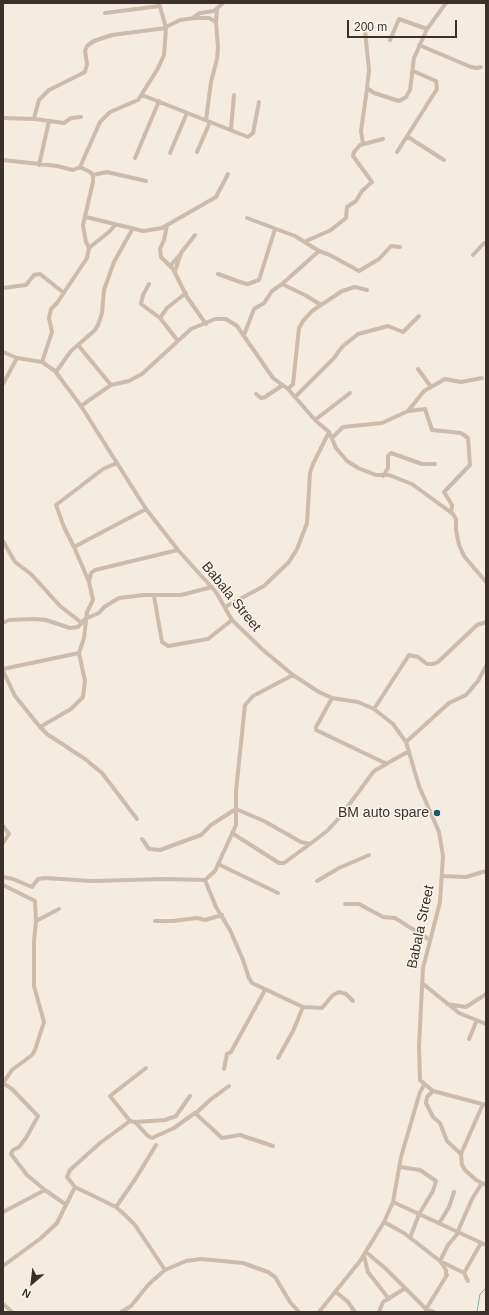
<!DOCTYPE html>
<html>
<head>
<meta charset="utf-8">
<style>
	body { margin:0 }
	#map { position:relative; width:489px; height:1315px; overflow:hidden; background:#f4ebe1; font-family:Arial,sans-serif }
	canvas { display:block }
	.frame { position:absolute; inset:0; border:4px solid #3b302b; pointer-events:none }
	.north { position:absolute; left:12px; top:1263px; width:40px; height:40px; -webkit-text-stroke:3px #fbf5ee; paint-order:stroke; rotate:208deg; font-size:11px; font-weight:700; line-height:16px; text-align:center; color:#3b302b }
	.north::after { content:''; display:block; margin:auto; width:14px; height:18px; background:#3b302b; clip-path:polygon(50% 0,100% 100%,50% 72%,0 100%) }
	.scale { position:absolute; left:347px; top:20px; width:110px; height:18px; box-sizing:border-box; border:2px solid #3b302b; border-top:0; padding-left:5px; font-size:12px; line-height:14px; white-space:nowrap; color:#3b302b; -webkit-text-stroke:3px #fbf5ee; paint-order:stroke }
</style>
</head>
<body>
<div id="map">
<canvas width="489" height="1315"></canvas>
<div class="frame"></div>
<div class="north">N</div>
<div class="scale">200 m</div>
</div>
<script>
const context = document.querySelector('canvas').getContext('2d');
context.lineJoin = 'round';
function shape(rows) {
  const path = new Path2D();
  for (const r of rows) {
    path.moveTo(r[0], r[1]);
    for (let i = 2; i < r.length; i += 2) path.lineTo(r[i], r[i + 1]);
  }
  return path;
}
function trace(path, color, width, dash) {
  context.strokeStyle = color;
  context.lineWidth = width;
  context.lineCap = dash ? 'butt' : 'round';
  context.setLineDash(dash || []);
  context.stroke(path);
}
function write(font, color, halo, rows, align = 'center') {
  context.font = font + ' Arial,sans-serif';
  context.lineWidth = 3;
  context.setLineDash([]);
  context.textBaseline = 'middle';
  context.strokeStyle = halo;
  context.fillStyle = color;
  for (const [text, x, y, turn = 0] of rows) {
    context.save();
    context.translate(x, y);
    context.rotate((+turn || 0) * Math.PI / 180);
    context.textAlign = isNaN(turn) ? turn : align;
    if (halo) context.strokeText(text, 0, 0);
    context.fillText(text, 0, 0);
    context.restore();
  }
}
trace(shape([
	[477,1312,480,1294,486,1288]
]), '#7fb0b2', 1);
trace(shape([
	[105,13,160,6],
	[194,17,200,13,214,11,223,3],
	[216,22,217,10],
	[166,27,180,20,195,18,209,18,216,22,218,48,217,59,211,82,206,120],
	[365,31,369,70,367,88,374,93,399,101,406,97,410,90,414,58,427,29],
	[390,40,399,19,427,29,446,3],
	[419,45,471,67,477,68,481,67],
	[142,95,248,137,253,133,259,102],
	[3,118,35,119,64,123,71,118,81,117],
	[34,118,39,100,49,90,85,72,87,64,85,51,87,46,94,41,112,35,166,28],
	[231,129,234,95],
	[408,137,444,160],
	[363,144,361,131,367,89],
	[197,152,210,122],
	[397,152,437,89,436,81,413,71],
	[170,153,187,113],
	[135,158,159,101],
	[3,160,57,166,73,170,80,167,100,122,110,112,138,100,157,70,164,55,166,28,159,3],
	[39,165,49,121],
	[93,175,107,172,146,181],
	[86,217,143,231,162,228,216,197,228,174],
	[247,218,295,236,319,251,330,255,359,271,379,259,391,246,400,247],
	[167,225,164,240,160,249,161,257,173,269,187,297,206,324],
	[306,241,331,230,346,218,347,207,356,201,362,191,372,182,353,156,354,152,360,145,383,139],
	[89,248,110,231,115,225],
	[473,255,484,243,486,243],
	[170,266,179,256],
	[175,271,181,253,195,235],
	[218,274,243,283,248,284,259,280,275,229],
	[149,284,143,295,141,304,160,318,178,341],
	[282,284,305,295,321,305],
	[3,288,26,285,34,275,40,274,64,293],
	[160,318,167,308,186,293],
	[244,335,254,309,264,303,272,291,282,284,319,251],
	[3,352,17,358,42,362,55,371,81,406,146,509,178,550,216,592,232,620,263,650,293,675,319,692,332,698,358,702,374,709,393,724,406,742,419,786,439,832,443,856,440,902,423,968,419,1046,420,1080,433,1091,486,1105],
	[42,362,52,332,49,318,51,309,57,303,87,258,89,248,86,242,83,225,93,182,93,175,90,172,80,167],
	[56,372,71,351,78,345],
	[3,384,17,358],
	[111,385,78,345,95,330,98,325,102,313,104,290,114,262,133,228],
	[431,387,445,379,461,382,482,378],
	[288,389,293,384,299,328,303,321,312,311,342,291,355,287,367,290],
	[256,394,261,398,265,397,283,385],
	[295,397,334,358,342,347,358,334,388,326,403,332,419,316],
	[81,406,111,385,129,381,142,374,191,329,215,319,226,319,237,326,273,378,288,389,315,420,329,432,336,448,347,461,358,468,376,475,389,475,412,484,453,514,456,519,456,530,459,545,464,556,486,582],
	[408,411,425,409,432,430,461,433,468,438,470,465,444,492,452,505,451,513],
	[315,420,350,393],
	[333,437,343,427,382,423,408,411,424,391,431,387,418,369],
	[383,476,388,468,388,456,391,453,422,464,435,464],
	[3,541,15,562,31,574,60,606,82,623],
	[74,547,64,527,56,505,103,469,117,463],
	[89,582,74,547,146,509],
	[154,596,162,642,168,646,208,639,232,620],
	[225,607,264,586,289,562,297,549,307,523,310,473,313,464,329,432],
	[3,623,9,620,34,619,46,620,70,628,78,627,85,619,99,613,104,607,119,598,144,595,181,595,212,587],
	[3,669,79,653],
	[3,671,15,696,40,727,47,734,85,759,102,773,137,819],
	[332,698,316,727,316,730,385,763],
	[374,709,409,655,418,657,427,664,433,664,438,662,477,625,486,622],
	[40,727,71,709,83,697,85,681,79,653,84,638,87,612,93,600,89,582,91,573,95,570,178,550],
	[406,742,449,703,466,695,478,681,486,666],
	[3,826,9,834,3,843],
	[232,833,279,863,284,863,310,844],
	[142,839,149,849,160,850,201,835,211,825,236,809,264,821,301,842,310,844,327,831,340,817,374,771,409,751],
	[218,864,278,893],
	[442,876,466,877,486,871],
	[3,877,13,879,32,887,38,879,45,878,92,881,165,879,205,880,215,871,236,825,236,791,245,705,253,696,293,675],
	[205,880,216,907,230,930,243,960,249,978,252,983,303,1007,322,1008,333,995,339,992,346,994,353,1001],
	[317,881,339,868,369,855],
	[3,885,35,901,36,921,34,941,34,986,44,1022,35,1050,32,1055,12,1070,3,1083],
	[345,904,359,904,383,917,395,918,430,940],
	[36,921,59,909],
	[155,921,173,921,197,918,205,920,222,915],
	[422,983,459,1013,486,1024],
	[447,1004,466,1007,486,994],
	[469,1039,477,1020],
	[278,1058,293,1031,303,1007],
	[224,1069,227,1054,231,1052,265,990],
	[3,1083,12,1089,38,1116,26,1138,19,1147,13,1150,11,1154,27,1175,45,1190,65,1204],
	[433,1091,427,1097,426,1103,433,1117,440,1123,447,1141,461,1154],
	[483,1104,461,1154,462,1165,465,1170,476,1180,486,1185],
	[196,1113,210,1100,229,1086],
	[130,1121,110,1096,146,1068],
	[136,1122,165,1120,176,1116,190,1096],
	[400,1167,420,1170,436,1181,433,1191,419,1214,410,1238],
	[393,1202,486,1245],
	[116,1207,136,1178,156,1145],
	[3,1212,45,1190],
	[384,1222,404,1233,440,1261,464,1273,468,1281],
	[440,1222,449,1207,454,1192],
	[458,1231,472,1199,482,1183],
	[366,1252,385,1268,426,1309,434,1312],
	[364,1256,368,1272,389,1299],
	[3,1266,41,1238,57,1223,75,1187],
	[165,1270,135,1225,125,1215,116,1207,75,1187,67,1177,70,1170,100,1143,130,1121,135,1122,148,1136,152,1138,174,1128,195,1113,222,1138,240,1135,273,1146],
	[464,1273,481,1243],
	[446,1277,446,1270,440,1261,448,1245,459,1232],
	[336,1292,348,1302,355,1312],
	[3,1304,12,1312],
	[121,1312,131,1306,149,1284,165,1270,186,1261,201,1259,243,1263,268,1272,275,1277,290,1302,299,1312],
	[319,1312,360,1261,384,1222,393,1202,401,1157,420,1092,424,1085],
	[379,1312,383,1302,404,1289],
	[426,1312,426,1309,447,1275]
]), '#cdbbac', 4);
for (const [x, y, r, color] of [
	[437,813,4,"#1f5a5e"]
]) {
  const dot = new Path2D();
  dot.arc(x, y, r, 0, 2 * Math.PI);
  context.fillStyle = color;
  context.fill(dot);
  trace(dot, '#fbf5ee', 1.5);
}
write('14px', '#3b302b', '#fbf5ee', [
	["Babala Street",231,597,51],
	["Babala Street",421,927,-78]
]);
write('14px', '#3b302b', '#fbf5ee', [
	["BM auto spare",429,813]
], 'right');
</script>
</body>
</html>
